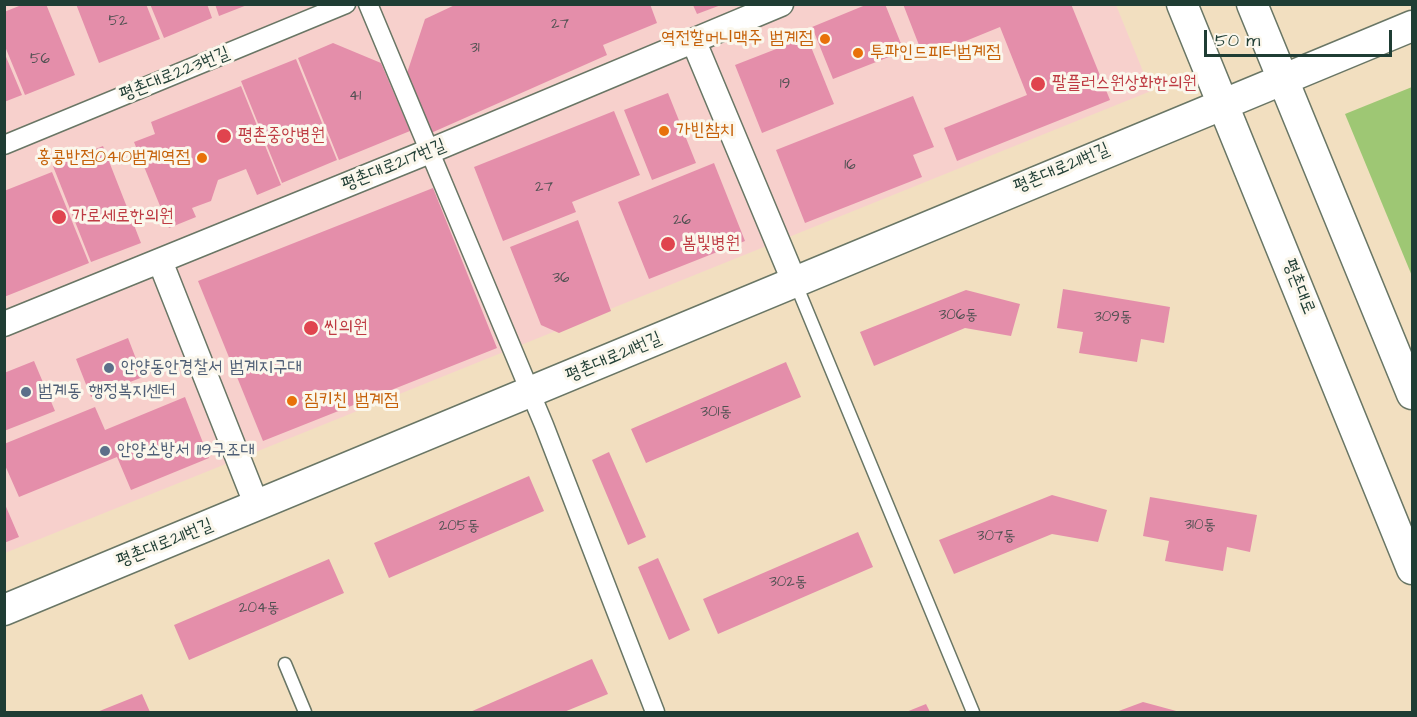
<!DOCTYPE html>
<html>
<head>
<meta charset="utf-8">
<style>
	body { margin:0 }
	#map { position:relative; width:1417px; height:717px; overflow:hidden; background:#f2dfc0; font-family:"Architects Daughter",sans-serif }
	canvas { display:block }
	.frame { position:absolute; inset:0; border:6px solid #1f3d34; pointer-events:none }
	.scale { position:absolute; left:1204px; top:30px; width:188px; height:27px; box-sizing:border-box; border:3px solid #1f3d34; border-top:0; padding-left:8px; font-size:18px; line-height:21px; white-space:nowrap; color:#1f3d34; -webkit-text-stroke:4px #fbf7ec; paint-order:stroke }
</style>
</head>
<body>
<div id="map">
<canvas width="1417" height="717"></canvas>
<div class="frame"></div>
<div class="scale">50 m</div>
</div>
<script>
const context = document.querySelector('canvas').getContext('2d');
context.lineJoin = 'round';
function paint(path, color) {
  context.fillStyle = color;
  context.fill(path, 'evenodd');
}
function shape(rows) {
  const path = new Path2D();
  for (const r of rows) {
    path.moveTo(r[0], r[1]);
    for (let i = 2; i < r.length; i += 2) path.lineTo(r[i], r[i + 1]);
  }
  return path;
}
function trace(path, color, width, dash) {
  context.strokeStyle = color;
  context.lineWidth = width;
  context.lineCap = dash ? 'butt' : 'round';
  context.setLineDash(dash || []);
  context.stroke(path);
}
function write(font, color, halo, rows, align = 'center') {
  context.font = font + ' "Architects Daughter","Poor Story",sans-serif';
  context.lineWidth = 6;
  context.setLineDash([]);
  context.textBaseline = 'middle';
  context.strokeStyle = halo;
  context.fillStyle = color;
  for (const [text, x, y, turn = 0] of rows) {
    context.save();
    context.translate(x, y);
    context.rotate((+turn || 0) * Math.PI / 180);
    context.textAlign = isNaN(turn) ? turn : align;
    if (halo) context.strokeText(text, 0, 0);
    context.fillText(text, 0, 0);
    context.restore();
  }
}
paint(shape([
	[5,5,1116,5,1151,91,5,553]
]), '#f7d0cc');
paint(shape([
	[1412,87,1412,276,1345,114]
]), '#9ec774');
paint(shape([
	[24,4,46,4,75,75,25,95,4,44,4,12],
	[76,4,146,4,160,39,99,63],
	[150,4,207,4,212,18,164,38],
	[215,4,247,4,247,5,219,16],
	[457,4,650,4,657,23,603,45,607,55,431,133,405,79,425,19],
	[868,4,885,4,904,51,833,79,812,27],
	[903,4,1071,4,1110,100,957,161,944,128,1027,95,1000,27,924,58],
	[693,5,721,5,697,14],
	[807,37,834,104,762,133,735,65],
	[333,43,381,63,410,131,339,160,298,58],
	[4,52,22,95,4,102],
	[296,59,337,160,282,183,241,81],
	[241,86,281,185,257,195,246,169,218,180,211,201,192,208,196,217,169,228,134,142,155,134,151,122],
	[668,93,696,163,652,180,624,110],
	[913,96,934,147,913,155,922,177,805,223,776,150],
	[614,111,640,175,572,202,576,212,503,241,474,167],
	[103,146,141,243,91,262,53,166],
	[714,163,745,241,649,279,618,202],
	[52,172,89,263,4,297,4,191],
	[433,188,497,348,263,441,198,281],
	[578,220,611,311,559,333,541,325,510,247],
	[1063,289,1170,307,1164,343,1141,339,1137,362,1079,353,1083,332,1057,328],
	[966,290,1020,304,1011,336,965,328,874,366,860,332],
	[128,338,143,377,91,397,76,359],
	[34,361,55,411,4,431,4,373],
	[786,362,801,397,646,463,631,429],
	[185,397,209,458,131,490,117,457,19,497,4,463,4,444,95,407,105,430],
	[609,452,646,537,628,545,592,460],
	[529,476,544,511,389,578,374,543],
	[1052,495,1107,510,1098,542,1052,534,954,574,939,540],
	[1150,497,1257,515,1250,552,1227,547,1223,571,1165,561,1169,541,1143,536],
	[4,502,19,537,4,543],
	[858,532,873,567,718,634,703,599],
	[658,558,690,630,669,640,638,567],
	[329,559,344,593,189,660,174,625],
	[592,659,608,694,564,712,470,712],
	[142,694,150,712,97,712],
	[1143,702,1180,712,1116,712],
	[926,704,930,712,906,712]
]), '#e48eaa');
const service = shape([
	[795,282,973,712],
	[285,664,305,712]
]);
const pedestrian = shape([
	[368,4,544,425,655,712],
	[4,145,346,4]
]);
const minor = shape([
	[694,42,794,281],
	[160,261,257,506],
	[4,324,430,151,781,4]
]);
const tertiary = shape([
	[1182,4,1412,569],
	[1252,4,1412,394],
	[4,610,1412,26]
]);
trace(service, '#697665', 15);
trace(pedestrian, '#697665', 21);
trace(minor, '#697665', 27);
trace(tertiary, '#697665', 33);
trace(service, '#fff', 12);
trace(pedestrian, '#fff', 18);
trace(minor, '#fff', 24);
trace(tertiary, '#fff', 30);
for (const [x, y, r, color] of [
	[825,39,6,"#e8710a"],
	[858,53,6,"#e8710a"],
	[1038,84,8,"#e0444e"],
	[664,131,6,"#e8710a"],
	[224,136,8,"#e0444e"],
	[202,158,6,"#e8710a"],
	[59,217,8,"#e0444e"],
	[668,244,8,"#e0444e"],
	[311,328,8,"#e0444e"],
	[109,368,6,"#5c6f8a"],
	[26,392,6,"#5c6f8a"],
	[292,401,6,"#e8710a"],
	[105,451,6,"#5c6f8a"]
]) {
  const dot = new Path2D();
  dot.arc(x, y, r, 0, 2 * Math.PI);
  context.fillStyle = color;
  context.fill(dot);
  trace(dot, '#fbf7ec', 2);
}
write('15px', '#505152', null, [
	["52",118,22],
	["27",560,25],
	["31",475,49],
	["56",40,60],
	["19",785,85],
	["41",355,97],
	["16",850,166],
	["27",544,188],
	["26",682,221],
	["36",561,279],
	["306동",958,316],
	["309동",1113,318],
	["301동",716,413],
	["310동",1200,526],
	["205동",459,527],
	["307동",996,537],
	["302동",788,583],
	["204동",259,609]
]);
write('18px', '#c56008', '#fbf7ec', [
	["역전할머니맥주 범계점",813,39,"right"],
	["투파인드피터범계점",870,53],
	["가빈참치",676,131],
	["홍콩반점0410범계역점",190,158,"right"],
	["짐키친 범계점",304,401]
], 'left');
write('18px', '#1f3d34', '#fbf7ec', [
	["평촌대로223번길",175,75,-22],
	["평촌대로217번길",394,166,-22],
	["평촌대로211번길",1062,169,-23],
	["평촌대로",1298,287,68],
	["평촌대로211번길",614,358,-23],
	["평촌대로211번길",165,544,-22]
]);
write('18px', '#be3a42', '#fbf7ec', [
	["팔플러스원상화한의원",1052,84],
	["평촌중앙병원",238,136],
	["가로세로한의원",72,217],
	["봄빛병원",682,244],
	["씬의원",324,328]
], 'left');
write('18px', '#4e5e75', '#fbf7ec', [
	["안양동안경찰서 범계지구대",121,368],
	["범계동 행정복지센터",38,392],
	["안양소방서 119구조대",117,451]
], 'left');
</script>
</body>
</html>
